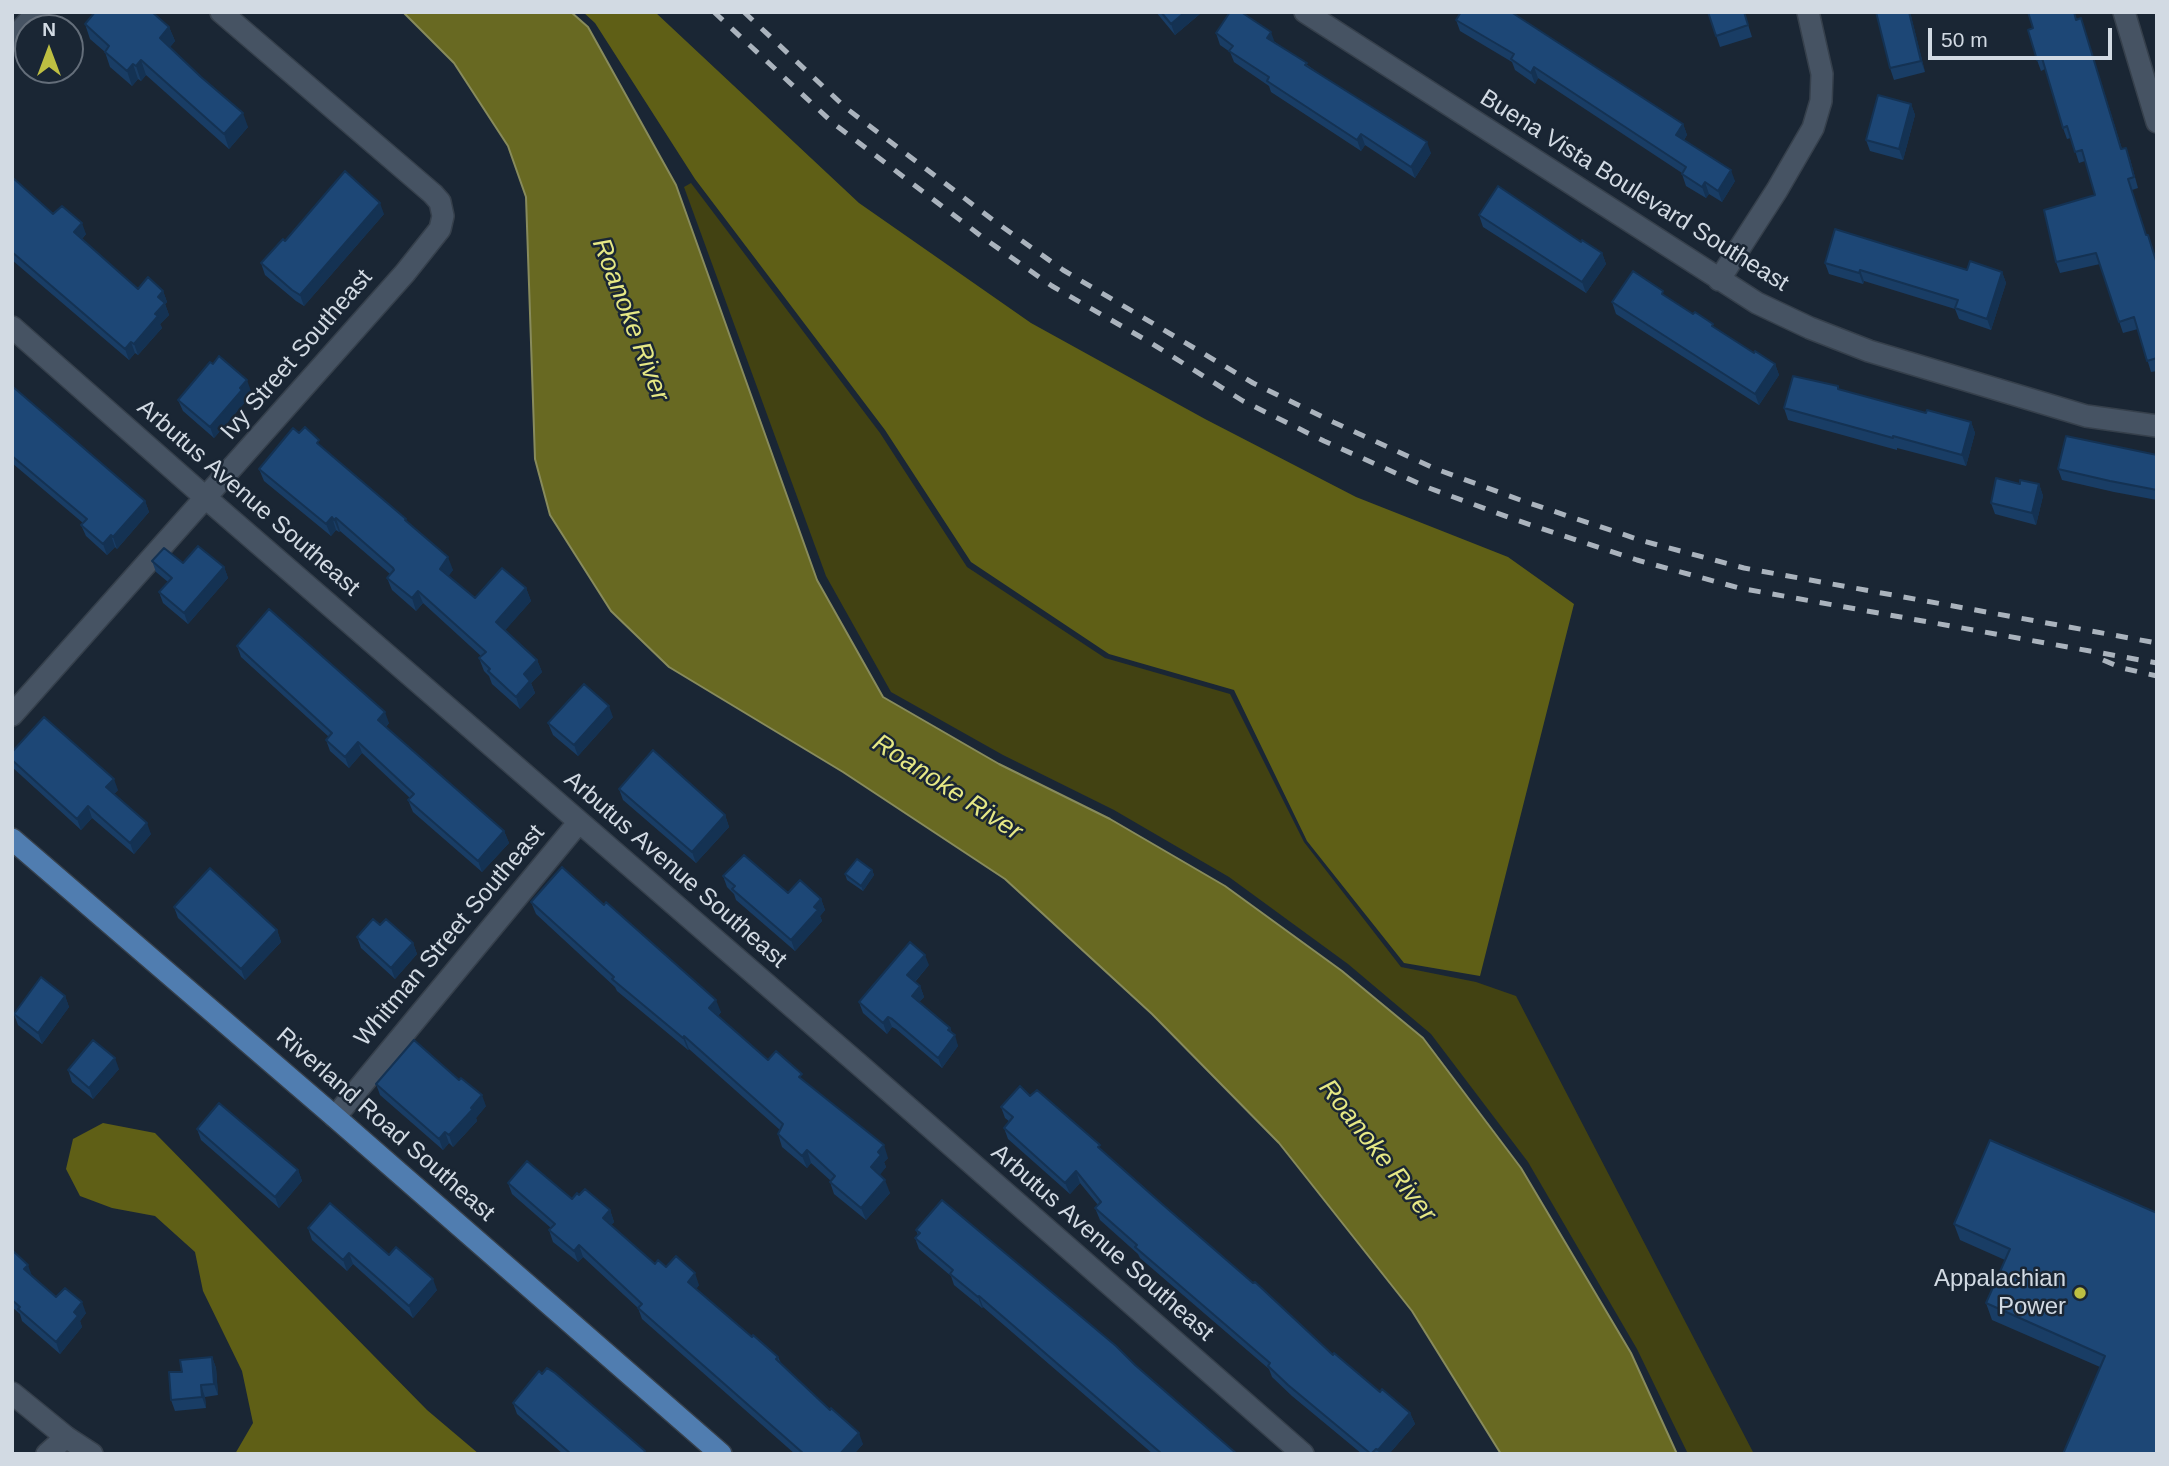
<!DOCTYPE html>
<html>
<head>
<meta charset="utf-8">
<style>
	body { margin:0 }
	#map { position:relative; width:2169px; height:1466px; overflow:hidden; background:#1a2634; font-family:Arial,sans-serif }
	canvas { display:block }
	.frame { position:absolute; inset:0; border:14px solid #d2dae3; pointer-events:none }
	.north { position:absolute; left:14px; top:14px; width:70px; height:70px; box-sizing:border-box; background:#1a2634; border:2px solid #646e7a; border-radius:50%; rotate:0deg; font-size:19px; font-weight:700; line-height:28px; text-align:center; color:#d2dae3 }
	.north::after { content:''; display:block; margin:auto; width:24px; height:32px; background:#bebf42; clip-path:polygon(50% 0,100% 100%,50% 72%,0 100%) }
	.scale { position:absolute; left:1928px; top:28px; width:184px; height:32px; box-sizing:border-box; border:4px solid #d2dae3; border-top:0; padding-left:9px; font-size:21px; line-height:24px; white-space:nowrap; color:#d2dae3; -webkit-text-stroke:5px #1a2634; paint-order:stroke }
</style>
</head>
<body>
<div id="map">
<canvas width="2169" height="1466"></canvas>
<div class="frame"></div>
<div class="north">N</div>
<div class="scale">50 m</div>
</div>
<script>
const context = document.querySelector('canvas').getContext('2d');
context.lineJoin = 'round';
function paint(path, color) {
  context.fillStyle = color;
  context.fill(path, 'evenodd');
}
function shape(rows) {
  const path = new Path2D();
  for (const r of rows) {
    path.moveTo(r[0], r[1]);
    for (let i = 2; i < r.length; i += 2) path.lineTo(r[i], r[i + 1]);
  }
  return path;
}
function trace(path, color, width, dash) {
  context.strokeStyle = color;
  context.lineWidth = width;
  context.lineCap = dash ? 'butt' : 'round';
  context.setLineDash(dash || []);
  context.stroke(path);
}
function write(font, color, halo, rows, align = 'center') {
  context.font = font + ' Arial,sans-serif';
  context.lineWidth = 5;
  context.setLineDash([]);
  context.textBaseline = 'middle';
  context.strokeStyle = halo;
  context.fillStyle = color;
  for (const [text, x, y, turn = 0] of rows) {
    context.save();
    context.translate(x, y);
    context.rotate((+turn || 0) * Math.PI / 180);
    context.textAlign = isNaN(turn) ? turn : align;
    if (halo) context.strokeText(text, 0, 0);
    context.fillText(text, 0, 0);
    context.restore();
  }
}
paint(shape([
	[691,183,880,433,967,567,1105,658,1230,694,1304,842,1401,967,1476,982,1516,996,1754,1454,1688,1454,1637,1349,1528,1162,1431,1034,1348,964,1229,877,1114,810,1003,755,891,692,826,576,684,187]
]), '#424212');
paint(shape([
	[583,12,655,12,859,203,1031,323,1205,419,1356,497,1508,557,1574,604,1480,976,1404,963,1307,841,1234,690,1109,654,971,562,885,430,695,179,595,23],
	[103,1123,155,1133,427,1410,479,1454,235,1454,253,1423,242,1371,203,1291,195,1252,155,1216,112,1208,80,1196,66,1169,73,1139]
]), '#5f5f16');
const water = shape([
	[403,12,571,12,588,27,676,185,817,580,883,697,999,764,1110,819,1225,886,1342,971,1423,1038,1521,1168,1631,1353,1677,1454,1501,1454,1412,1311,1279,1143,1152,1014,1005,879,843,772,669,667,611,611,550,515,535,459,526,197,508,146,454,63,403,12]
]);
paint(water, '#686922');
trace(water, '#888b5c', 2);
const minor = shape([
	[1305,12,1757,303,1810,328,1869,351,2086,416,2157,426],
	[2124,12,2157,122],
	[12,40,37,12],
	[1719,280,1777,190,1813,128,1821,101,1822,74,1808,12],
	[12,327,206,498,863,1068,1303,1454],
	[12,715,405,273,440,229,443,216,440,202,433,194,221,12],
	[335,1117,579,822],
	[12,1393,66,1437,92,1454],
	[47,1454,66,1437]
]);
const major = shape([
	[12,839,335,1117,721,1454]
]);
trace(minor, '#36404c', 24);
trace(major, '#36404c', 24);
trace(minor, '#465363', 21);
trace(major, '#507db0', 21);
trace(shape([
	[714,12,833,123,985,239,1052,286,1151,343,1243,401,1324,441,1429,488,1516,520,1637,560,1739,588,2157,663],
	[744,12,846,108,997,223,1063,270,1253,383,1333,422,1436,469,1523,501,1643,541,1744,568,2157,643],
	[2103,660,2122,668,2157,676]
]), '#aab3bd', 5, [12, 12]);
paint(shape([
	[1156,12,1201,12,1201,13,1175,35],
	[1708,12,1744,12,1752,37,1720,47],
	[1910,12,1925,72,1894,80,1890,68],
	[2081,18,2122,149,2126,148,2130,159,2138,188,2132,190,2146,235,2152,246,2157,262,2157,371,2151,372,2138,329,2123,333,2100,264,2060,273,2056,262,2095,195,2085,161,2079,163,2071,138,2067,139,2063,128,2045,69,2041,71,2037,60,2077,19],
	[1456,20,1683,124,1687,135,1684,140,1735,181,1722,202,1709,194,1706,198,1686,186,1682,174,1682,173,1538,78,1535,84,1515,70,1512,62,1460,31],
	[85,24,169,27,175,41,170,47,248,127,229,149,146,75,141,81,138,79,132,86,110,67,105,52,90,39],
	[1216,33,1275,42,1431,153,1415,178,1365,145,1361,151,1271,92,1269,86,1234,62,1230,52,1220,45],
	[1911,104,1915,115,1903,160,1870,151,1866,140],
	[12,177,53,214,86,234,82,239,138,289,163,291,167,302,165,304,169,315,160,324,162,328,138,355,135,353,129,360,12,260],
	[384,214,304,306,296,301,265,275,261,263,285,241],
	[1479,215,1581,242,1602,253,1606,264,1586,293,1483,227],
	[1825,263,2002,272,2006,283,1991,330,1959,319,1955,309,1864,281,1863,284,1829,274],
	[1665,296,1754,353,1775,364,1779,375,1759,405,1616,314,1612,302],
	[12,386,145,501,149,512,117,549,115,547,107,555,86,536,81,525,83,523,12,463],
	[1838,386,1839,389,1926,413,1971,422,1975,433,1966,466,1897,448,1897,450,1788,420,1784,408],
	[251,391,245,399,246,401,214,438,183,411,178,400],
	[299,433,322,447,408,522,453,570,448,576,475,598,526,588,531,601,505,630,537,660,542,672,531,683,535,693,520,709,492,684,489,676,484,671,479,658,481,656,423,603,416,611,392,590,387,578,390,574,340,531,339,532,336,530,331,536,264,481,259,469],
	[2157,455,2157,500,2114,492,2062,480,2058,469],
	[2020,484,2039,484,2043,496,2036,525,1995,514,1991,503],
	[152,561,224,567,228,578,188,624,163,603,159,592,168,582,156,572],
	[237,646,389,723,386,727,504,831,509,843,482,872,413,812,408,800,410,798,362,753,349,768,330,751,326,740,329,737,241,657],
	[613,717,578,756,553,735,548,723],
	[12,752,118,790,114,794,151,834,134,854,92,818,81,830,12,767],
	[619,789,725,815,729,827,696,863,623,800],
	[872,870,874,875,863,891,847,880,845,874],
	[723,876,788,893,821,899,825,910,820,916,822,921,795,951,736,900,734,894,727,887],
	[531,902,721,1012,718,1016,768,1060,805,1082,888,1158,884,1162,886,1167,879,1175,890,1193,866,1220,834,1194,830,1182,831,1181,811,1163,807,1168,782,1147,778,1134,780,1130,689,1049,688,1050,617,991,615,987,536,914],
	[174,907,277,930,281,942,245,980,178,918],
	[380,925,413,943,417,954,395,979,361,948,357,937],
	[929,965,915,982,920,986,924,997,919,1002,950,1028,958,1046,942,1068,896,1029,892,1027,887,1034,863,1013,859,1002],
	[65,996,69,1007,42,1044,18,1025,14,1014],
	[119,1069,93,1099,72,1082,68,1070],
	[376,1084,486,1106,476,1118,477,1121,453,1147,449,1143,443,1150,380,1095],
	[1030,1096,1102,1150,1333,1355,1380,1392,1410,1413,1415,1424,1389,1454,1362,1454,1292,1396,1272,1377,1269,1369,1140,1258,1138,1254,1100,1220,1095,1208,1098,1205,1080,1183,1070,1194,1008,1139,1004,1128,1010,1122,1005,1118,1001,1107],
	[197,1129,298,1170,302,1181,279,1208,201,1140],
	[508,1183,572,1199,610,1210,614,1222,611,1225,655,1264,666,1267,699,1285,696,1289,752,1337,778,1357,781,1363,863,1444,854,1454,795,1454,642,1319,638,1308,583,1257,578,1262,553,1242,549,1230,551,1228,512,1194],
	[2157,1213,2157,1454,2100,1367,1992,1320,1986,1303,2005,1260,1960,1240,1954,1224],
	[308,1228,389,1255,437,1290,413,1318,353,1264,347,1271,312,1240],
	[916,1230,1135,1365,1237,1454,1153,1454,983,1307,982,1308,954,1285,951,1276,919,1249,915,1238,918,1235],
	[12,1250,32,1276,56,1297,86,1313,80,1321,82,1327,60,1354,22,1321,20,1314,12,1307],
	[212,1357,216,1368,218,1395,205,1397,206,1408,175,1411,171,1400,182,1372],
	[513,1403,645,1451,646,1454,563,1454,517,1414]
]), '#193d65');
paint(shape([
	[1185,12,1201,12,1201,13,1175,35,1171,24],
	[1909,12,1910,12,1925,72,1921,61],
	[169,27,175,41,165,53,160,38],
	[1271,32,1275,43,1267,38],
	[141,60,146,75,141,81,136,66],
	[133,64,138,79,132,86,127,71],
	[1534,67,1538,78,1535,84,1531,73],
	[1911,104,1915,115,1903,160,1899,149],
	[243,113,248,127,229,149,224,134],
	[1683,124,1687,135,1680,146,1676,135],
	[1361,134,1365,145,1361,151,1357,140],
	[1427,142,1431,153,1415,178,1411,167],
	[1731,170,1735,181,1722,202,1718,191],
	[1705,182,1709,194,1706,198,1702,187],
	[380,203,384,214,304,306,300,295],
	[82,223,86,234,78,243,74,232],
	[1602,253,1606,264,1586,293,1582,282],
	[1860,270,1864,281,1863,284,1859,273],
	[2002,272,2006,283,1991,330,1987,319],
	[163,291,167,302,165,304,169,315,160,324,162,328,138,355,134,344,155,314,158,297],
	[131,342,135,353,129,360,125,349],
	[1775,364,1779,375,1759,405,1755,394],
	[247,380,251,391,245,399,246,401,214,438,210,427],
	[1971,422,1975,433,1966,466,1962,455],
	[2039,484,2043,496,2036,525,2032,513],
	[145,501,149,512,117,549,113,537],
	[332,517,336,530,331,536,326,524],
	[336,518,340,531,339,532,334,520],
	[111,535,115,547,107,555,103,544],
	[448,557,453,570,445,581,440,569],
	[224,567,228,578,188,624,184,613],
	[526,588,531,601,501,635,496,622],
	[418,591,423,603,416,611,412,598],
	[537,660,542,672,531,683,535,693,520,709,516,697,524,674],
	[609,706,613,717,578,756,574,745],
	[385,712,389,723,382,731,378,720],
	[358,742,362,753,349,768,345,757],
	[114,779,118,790,110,799,106,787],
	[88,806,92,818,81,830,77,819],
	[725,815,729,827,696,863,692,852],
	[147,823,151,834,134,854,130,843],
	[504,831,509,843,482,872,478,861],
	[872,870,874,875,863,891,861,886],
	[821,899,825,910,820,916,822,921,795,951,791,940,814,907],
	[277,930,281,942,245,980,241,969],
	[413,943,417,954,395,979,391,968],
	[925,955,929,965,911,986,907,975],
	[920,986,924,997,915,1006,912,996],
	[65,996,69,1007,42,1044,38,1033],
	[716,1000,721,1012,714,1020,709,1008],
	[888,1017,892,1027,887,1034,883,1023],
	[950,1028,953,1037,955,1035,958,1046,942,1068,938,1058],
	[684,1036,689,1049,688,1050,683,1038],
	[115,1058,119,1069,93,1099,89,1088],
	[482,1095,486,1106,476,1118,477,1121,453,1147,449,1135],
	[445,1132,449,1143,443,1150,439,1139],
	[884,1145,888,1158,884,1162,886,1167,876,1180,871,1167,878,1152],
	[807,1150,811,1163,807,1168,802,1156],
	[298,1170,302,1181,279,1208,275,1197],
	[1076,1171,1080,1183,1070,1194,1065,1183],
	[885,1180,890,1193,866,1220,861,1208],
	[610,1210,614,1222,607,1229,603,1218],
	[579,1245,583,1257,578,1262,574,1251],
	[349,1253,353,1264,347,1271,343,1260],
	[28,1265,32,1276,24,1269],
	[695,1273,699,1285,692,1294,688,1282],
	[433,1279,437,1290,413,1318,409,1306],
	[979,1296,983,1307,982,1308,978,1297],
	[82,1302,86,1313,80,1321,82,1327,60,1354,56,1342,74,1312],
	[212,1357,216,1368,218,1395,214,1384],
	[201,1385,205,1397,206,1408,202,1397],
	[1410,1413,1415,1424,1389,1454,1379,1454,1378,1450],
	[859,1433,863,1444,854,1454,840,1454]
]), '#143253');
const building = shape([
	[95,12,152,12,169,27,160,38,201,77,243,113,224,134,141,60,136,66,133,64,127,71,105,52,109,46,85,24,95,12],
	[1161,12,1185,12,1171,24,1161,12],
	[1230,12,1241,12,1271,32,1267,38,1307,63,1305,65,1427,142,1411,167,1361,134,1357,140,1267,81,1269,77,1229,51,1233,46,1216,33,1230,12],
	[1461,12,1511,12,1683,124,1676,135,1731,170,1718,191,1705,182,1702,187,1682,174,1686,167,1534,67,1531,73,1511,59,1514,54,1456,20,1461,12],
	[1708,12,1744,12,1748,25,1716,36,1708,12],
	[1876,12,1909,12,1921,61,1890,68,1876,12],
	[2028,12,2074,12,2076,20,2081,18,2121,149,2126,148,2134,177,2128,179,2146,235,2148,235,2157,264,2157,358,2147,361,2134,317,2119,322,2096,253,2056,262,2044,210,2095,195,2082,150,2075,152,2067,126,2063,128,2042,58,2037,60,2028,30,2033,28,2028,12],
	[1878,95,1911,104,1899,149,1866,140,1878,95],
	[345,171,380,203,300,295,292,290,261,263,283,239,285,241,345,171],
	[12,177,53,214,62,206,82,223,74,232,138,289,148,277,163,291,158,297,165,303,155,314,158,316,134,344,131,342,125,349,12,252,12,177],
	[1498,186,1581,242,1582,240,1602,253,1582,282,1479,215,1498,186],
	[1835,229,1967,270,1970,261,2002,272,1987,319,1955,308,1958,300,1860,270,1859,273,1825,263,1835,229],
	[1633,271,1663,291,1662,294,1693,314,1695,312,1713,324,1712,326,1754,353,1755,351,1775,364,1755,394,1612,302,1633,271],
	[219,356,247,380,240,388,242,390,210,427,178,400,210,362,213,364,219,356],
	[1793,376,1838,386,1838,389,1926,413,1927,410,1971,422,1962,455,1893,436,1893,438,1784,408,1793,376],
	[12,386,145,501,113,537,111,535,103,544,81,525,87,519,12,456,12,386],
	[305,427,319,440,317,443,406,519,405,520,448,557,440,569,475,598,502,568,526,588,496,622,537,660,524,674,530,681,516,697,488,671,490,669,479,658,486,652,418,591,412,598,387,578,394,570,393,568,336,518,334,520,332,517,326,524,259,469,293,428,299,433,305,427],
	[2066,436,2157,455,2157,490,2110,481,2058,469,2066,436],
	[1996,478,2020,484,2020,480,2039,484,2032,513,1991,503,1996,478],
	[198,546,224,567,184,613,159,592,172,578,152,561,164,548,183,563,198,546],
	[269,609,385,712,378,720,504,831,478,861,408,800,414,794,358,742,345,757,326,740,332,733,237,646,269,609],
	[584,684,609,706,574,745,548,723,584,684],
	[44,717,114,779,106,787,147,823,130,843,88,806,77,819,12,760,12,752,44,717],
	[653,750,725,815,692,852,619,789,653,750],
	[744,855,788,893,800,880,821,899,814,907,818,910,791,940,732,889,735,886,723,876,744,855],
	[857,859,872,870,861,886,845,874,857,859],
	[562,867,604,905,606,902,716,1000,709,1008,768,1060,776,1051,802,1074,799,1077,884,1145,878,1152,881,1155,871,1167,885,1180,861,1208,830,1182,835,1176,807,1150,802,1156,778,1134,783,1124,684,1036,683,1038,612,979,614,977,531,902,562,867],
	[210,868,277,930,241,969,174,907,210,868],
	[373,919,380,925,386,919,413,943,391,968,357,937,373,919],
	[910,942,925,955,907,975,920,986,912,996,950,1028,948,1030,955,1035,938,1058,892,1019,888,1017,883,1023,859,1002,910,942],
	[41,977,65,996,38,1033,14,1014,41,977],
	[93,1040,115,1058,89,1088,68,1070,93,1040],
	[414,1040,459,1080,461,1078,482,1095,471,1108,473,1109,449,1135,445,1132,439,1139,376,1084,414,1040],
	[1020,1086,1030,1096,1037,1090,1100,1145,1098,1147,1162,1204,1253,1283,1255,1282,1333,1355,1334,1353,1380,1392,1382,1389,1410,1413,1378,1450,1376,1449,1371,1454,1288,1385,1268,1366,1270,1363,1135,1247,1137,1245,1095,1208,1101,1202,1076,1171,1065,1183,1004,1128,1013,1117,1001,1107,1020,1086],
	[219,1103,298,1170,275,1197,197,1129,219,1103],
	[1990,1140,2157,1213,2157,1454,2063,1454,2105,1356,1986,1303,2010,1249,1954,1224,1990,1140],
	[527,1161,572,1199,577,1193,579,1195,585,1189,610,1210,603,1218,655,1264,658,1260,666,1267,676,1256,695,1273,688,1282,752,1337,753,1335,778,1357,776,1359,830,1410,831,1408,859,1433,840,1454,804,1454,638,1308,642,1304,579,1245,574,1251,549,1230,555,1224,508,1183,527,1161],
	[942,1200,1116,1346,1135,1365,1237,1454,1162,1454,979,1296,978,1297,950,1274,953,1270,915,1238,920,1233,916,1230,942,1200],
	[330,1203,389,1255,396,1247,433,1279,409,1306,349,1253,343,1260,308,1228,330,1203],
	[12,1250,28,1265,24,1269,56,1297,65,1288,82,1302,74,1312,78,1316,56,1342,18,1309,20,1307,12,1300,12,1250],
	[212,1357,214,1384,201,1385,202,1397,171,1400,169,1372,182,1372,180,1360,212,1357],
	[547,1368,555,1373,645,1451,643,1454,571,1454,513,1403,539,1371,542,1374,547,1368]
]);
paint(building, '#1d4776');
trace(building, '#143253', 2);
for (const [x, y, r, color] of [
	[2080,1293,7,"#bebf42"]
]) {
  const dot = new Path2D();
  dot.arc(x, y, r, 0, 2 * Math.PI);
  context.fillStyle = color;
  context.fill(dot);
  trace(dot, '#1a2634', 2.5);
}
write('24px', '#d2dae3', '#1a2634', [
	["Buena Vista Boulevard Southeast",1634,191,32],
	["Ivy Street Southeast",297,355,-49],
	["Arbutus Avenue Southeast",248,498,41],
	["Arbutus Avenue Southeast",675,870,41],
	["Whitman Street Southeast",450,936,-50],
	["Riverland Road Southeast",385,1125,41],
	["Arbutus Avenue Southeast",1102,1243,41]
]);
write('24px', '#d2dae3', '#1a2634', [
	["Appalachian",2066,1279],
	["Power",2066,1307]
], 'right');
write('italic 26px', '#e6e885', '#1a2634', [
	["Roanoke River",630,320,69],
	["Roanoke River",947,788,33],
	["Roanoke River",1377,1151,52]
]);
</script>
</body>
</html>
